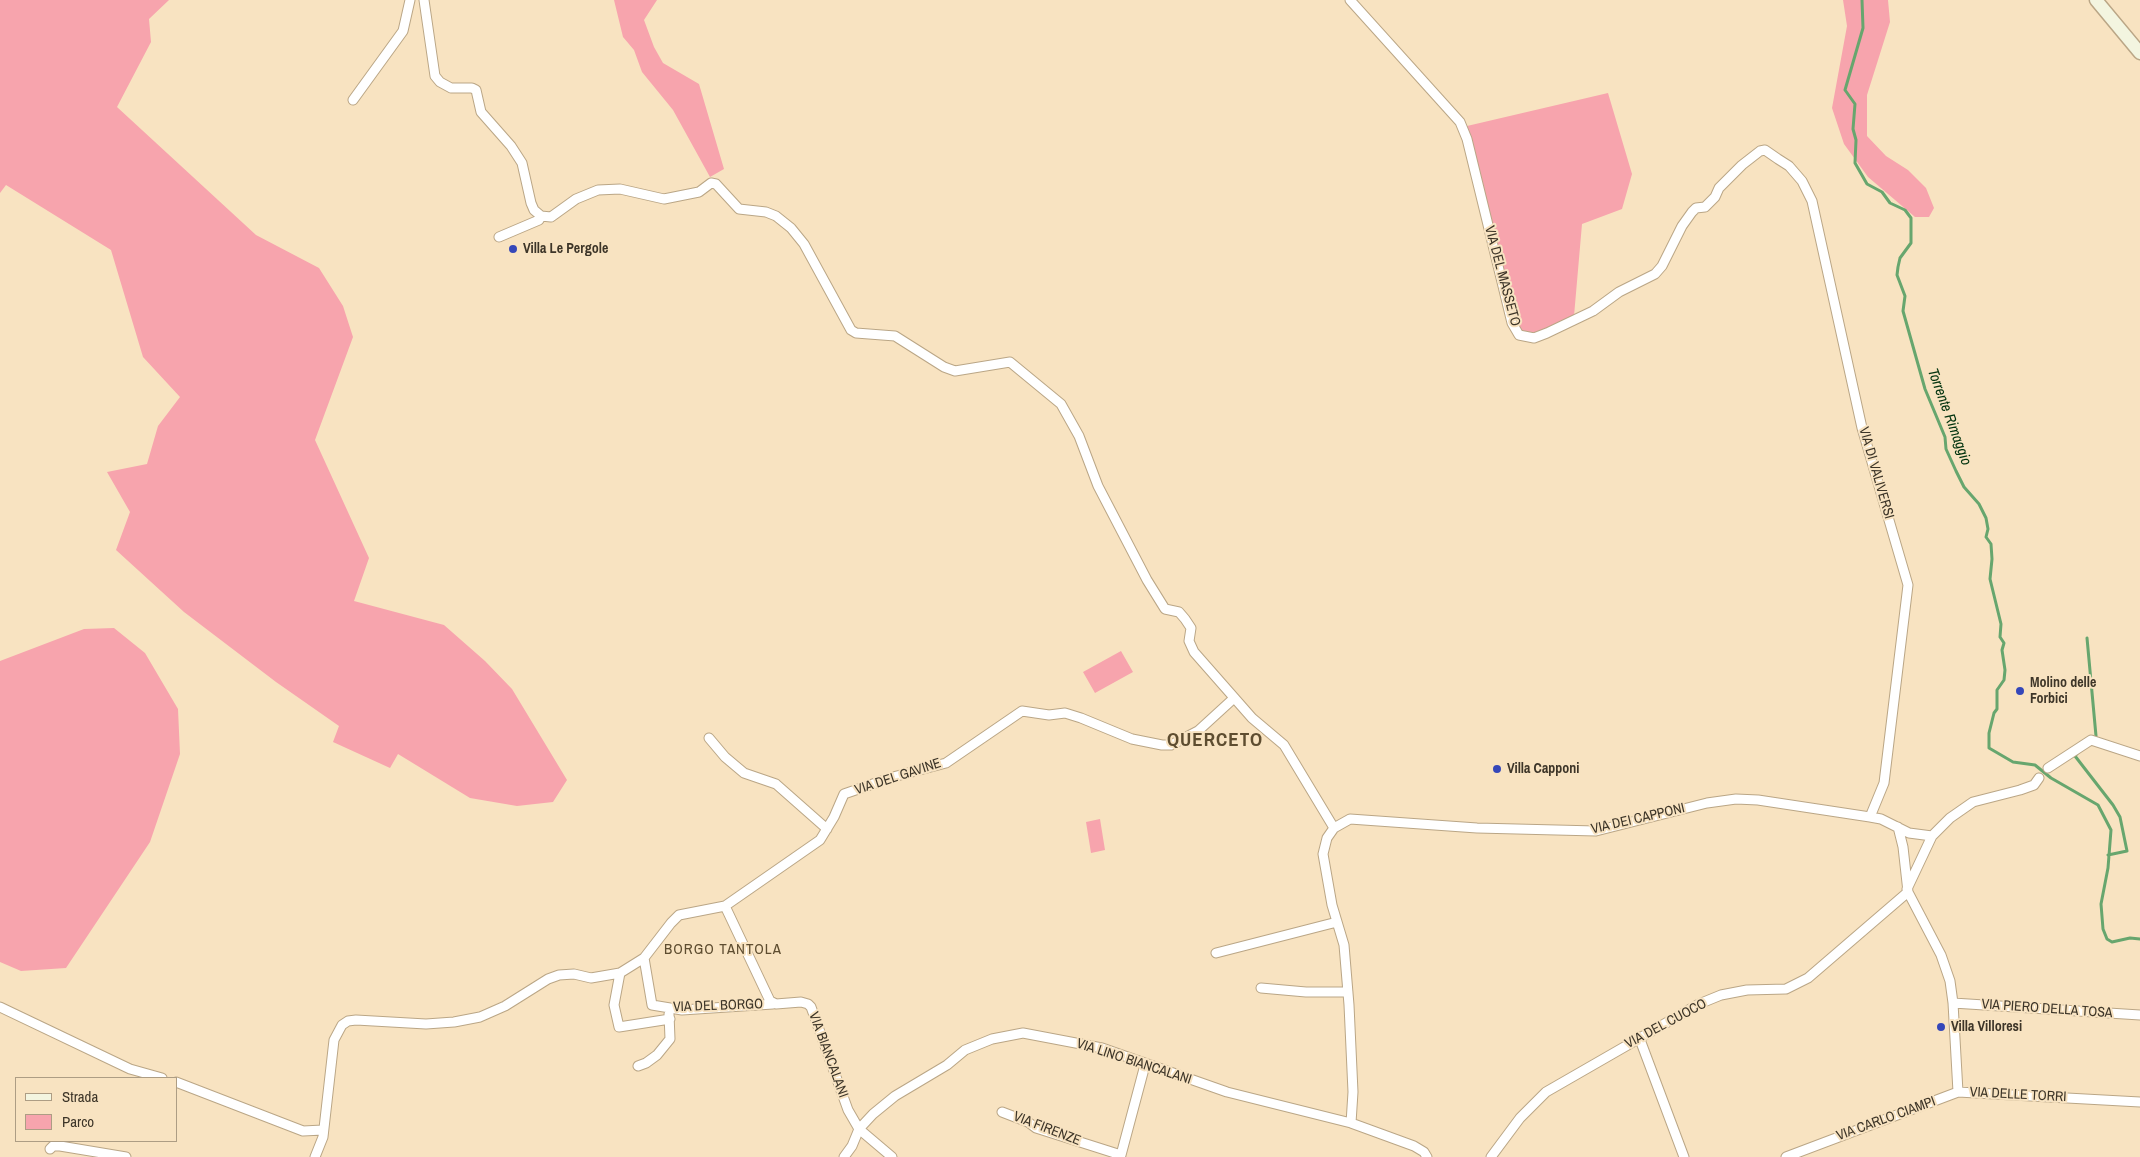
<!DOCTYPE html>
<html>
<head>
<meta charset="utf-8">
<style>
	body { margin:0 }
	#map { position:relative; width:2140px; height:1157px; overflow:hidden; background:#f8e3c1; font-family:"Archivo Narrow",sans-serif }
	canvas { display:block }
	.legend { position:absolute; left:15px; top:1077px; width:162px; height:65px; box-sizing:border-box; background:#f8e3c1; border:1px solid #ad9d84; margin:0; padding:6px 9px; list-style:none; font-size:15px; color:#3d3528 }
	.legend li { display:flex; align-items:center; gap:10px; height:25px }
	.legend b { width:25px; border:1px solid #ad9d84 }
</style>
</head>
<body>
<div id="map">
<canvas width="2140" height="1157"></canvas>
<ul class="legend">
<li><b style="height:6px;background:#f3f5e0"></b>Strada</li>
<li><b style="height:14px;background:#f7a4ad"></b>Parco</li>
</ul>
</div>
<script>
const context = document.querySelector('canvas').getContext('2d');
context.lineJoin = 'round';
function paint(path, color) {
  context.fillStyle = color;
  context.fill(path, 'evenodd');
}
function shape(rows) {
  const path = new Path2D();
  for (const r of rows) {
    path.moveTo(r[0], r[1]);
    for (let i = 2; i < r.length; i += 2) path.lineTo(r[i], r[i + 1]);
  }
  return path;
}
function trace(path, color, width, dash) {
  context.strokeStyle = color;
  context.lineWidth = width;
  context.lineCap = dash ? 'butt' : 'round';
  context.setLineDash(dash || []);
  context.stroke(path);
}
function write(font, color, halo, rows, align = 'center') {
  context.font = font + ' "Archivo Narrow",sans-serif';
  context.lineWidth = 4;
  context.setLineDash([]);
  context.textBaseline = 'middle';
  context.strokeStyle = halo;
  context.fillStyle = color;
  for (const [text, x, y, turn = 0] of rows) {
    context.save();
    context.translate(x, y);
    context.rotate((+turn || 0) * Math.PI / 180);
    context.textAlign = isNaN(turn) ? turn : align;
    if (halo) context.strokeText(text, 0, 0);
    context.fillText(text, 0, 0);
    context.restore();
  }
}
paint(shape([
	[0,0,169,0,149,19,151,42,117,107,256,235,319,268,343,306,353,337,315,440,369,558,354,601,444,625,485,661,512,689,567,780,553,802,517,806,470,798,398,754,390,768,333,742,339,726,276,682,184,612,116,550,130,512,107,472,147,464,158,426,180,397,143,357,111,250,6,185,0,193],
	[614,0,657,0,644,20,654,47,663,63,699,84,724,169,710,177,673,110,642,72,634,50,623,37],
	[1843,0,1888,0,1890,22,1867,95,1867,136,1886,156,1908,170,1926,188,1934,208,1929,217,1915,217,1868,177,1844,144,1832,108,1847,26],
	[1608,93,1632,174,1622,209,1582,224,1574,316,1536,333,1523,332,1515,321,1467,126],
	[114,628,145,653,178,709,180,754,150,842,66,968,21,971,0,962,0,661,84,629],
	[1121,651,1133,672,1095,693,1083,672],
	[1100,819,1105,850,1091,853,1086,822]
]), '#f7a4ad');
trace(shape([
	[1862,0,1863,28,1845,90,1855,104,1853,129,1856,140,1855,163,1867,184,1882,192,1890,203,1905,210,1911,218,1911,243,1900,258,1898,267,1897,275,1905,296,1903,311,1925,389,1945,437,1946,449,1956,471,1964,487,1979,504,1986,518,1988,529,1986,537,1991,544,1992,559,1990,579,2001,624,2000,637,2004,643,2002,650,2005,670,2004,680,1997,690,1997,709,1994,713,1989,733,1989,748,2013,762,2035,765,2051,778,2098,805,2111,830,2108,868,2101,904,2103,929,2107,939,2112,942,2130,938,2140,939],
	[2087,638,2096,736],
	[2079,751,2075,756,2113,805,2120,817,2127,851,2108,855]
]), '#67a66e', 3);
const street = shape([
	[424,0,435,76,440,82,451,88,472,88,476,90,481,112,511,146,522,163,531,203,534,210,541,216,551,217,576,199,598,190,620,189,664,199,699,192,711,183,716,184,739,209,766,212,776,216,791,228,804,244,851,330,856,333,895,336,944,367,955,371,1010,362,1061,404,1079,436,1098,486,1147,580,1165,609,1179,612,1185,619,1191,628,1189,641,1194,652,1252,718,1284,745,1334,828],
	[1350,0,1460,122,1467,139,1512,323,1519,335,1534,338,1547,333,1593,311,1619,292,1655,274,1662,266,1682,226,1692,212,1696,208,1705,207,1715,197,1719,188,1742,165,1760,151,1765,150,1778,159,1789,166,1802,181,1812,201,1862,428,1908,585,1884,783,1870,817],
	[353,100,403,31,410,0],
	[499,237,539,220,541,216],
	[709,738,725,757,744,773,776,784,827,829],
	[2048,768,2091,740,2140,756],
	[1898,827,1903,847,1908,892,1941,955,1950,981,1953,1003,1958,1092],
	[1907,889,1932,836],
	[725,906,770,1001,776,1004,801,1002,808,1004,811,1007,848,1110,859,1129,892,1157],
	[1216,953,1337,922],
	[644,958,652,1005,682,1010,773,1004],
	[620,973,614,1005,619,1027,670,1019],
	[1261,988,1306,992,1348,992],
	[1953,1003,2140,1015],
	[0,1007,130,1069,162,1078],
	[1639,1037,1684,1157],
	[638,1066,646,1063,657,1055,670,1039,669,1014],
	[176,1082,303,1131,323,1130],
	[1002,1112,1028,1122,1036,1128,1121,1155,1145,1065],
	[1351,1123,1353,1092,1349,1005,1344,945,1332,905,1323,854,1327,838,1334,828,1350,819,1477,828,1596,831,1707,803,1736,799,1758,800,1870,817,1881,819,1909,833,1932,836,1950,818,1973,802,2020,790,2034,785,2039,778],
	[50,1149,53,1146,60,1146,126,1157],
	[315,1157,323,1137,334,1040,342,1025,348,1021,356,1020,426,1024,454,1022,480,1017,505,1006,548,979,559,975,574,974,591,978,620,973,644,958,671,923,679,915,725,906,820,840,834,817,844,794,893,777,946,763,1022,711,1049,715,1065,713,1081,718,1132,739,1162,745,1171,745,1198,731,1233,699],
	[844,1157,852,1146,859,1129,873,1114,895,1096,947,1065,965,1050,992,1039,1023,1033,1102,1048,1227,1092,1351,1123,1414,1146,1424,1152,1427,1157],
	[1491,1157,1520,1118,1546,1092,1699,1004,1721,995,1747,990,1786,989,1808,978,1908,892],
	[1786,1157,1958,1092,2140,1102]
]);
const secondary = shape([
	[2096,0,2140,53]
]);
trace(street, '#baa686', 11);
trace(secondary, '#baa686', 15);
trace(street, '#fff', 9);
trace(secondary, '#f3f5e0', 12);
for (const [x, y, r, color] of [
	[513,249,5,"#3547b9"],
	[2020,691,5,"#3547b9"],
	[1497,769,5,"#3547b9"],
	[1941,1027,5,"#3547b9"]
]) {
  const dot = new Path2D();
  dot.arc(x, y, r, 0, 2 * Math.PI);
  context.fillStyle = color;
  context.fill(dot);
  trace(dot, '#f8e3c1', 2);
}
write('bold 14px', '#3d3528', '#f8e3c1', [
	["Villa Le Pergole",523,249],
	["Molino delle",2030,683],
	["Forbici",2030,699],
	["Villa Capponi",1507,769],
	["Villa Villoresi",1951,1027]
], 'left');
write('14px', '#3d3528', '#f8e3c1', [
	["VIA DEL MASSETO",1502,276,75],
	["VIA DI VALIVERSI",1876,473,74],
	["VIA DEL GAVINE",898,777,-18],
	["VIA DEI CAPPONI",1638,819,-13],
	["VIA DEL BORGO",718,1006,-2],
	["VIA PIERO DELLA TOSA",2047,1009,4],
	["VIA DEL CUOCO",1666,1024,-28],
	["VIA BIANCALANI",828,1055,70],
	["VIA LINO BIANCALANI",1134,1062,18],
	["VIA DELLE TORRI",2018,1095,3],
	["VIA CARLO CIAMPI",1886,1119,-20],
	["VIA FIRENZE",1047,1129,21]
]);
write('italic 15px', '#02330e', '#f8e3c1', [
	["Torrente Rimaggio",1949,417,70]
]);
context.letterSpacing = '1px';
write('15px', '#5e4d30', '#f8e3c1', [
	["BORGO TANTOLA",723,950]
]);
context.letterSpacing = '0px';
context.letterSpacing = '1px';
write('bold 19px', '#5e4d30', '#f8e3c1', [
	["QUERCETO",1215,741]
]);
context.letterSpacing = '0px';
</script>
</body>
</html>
